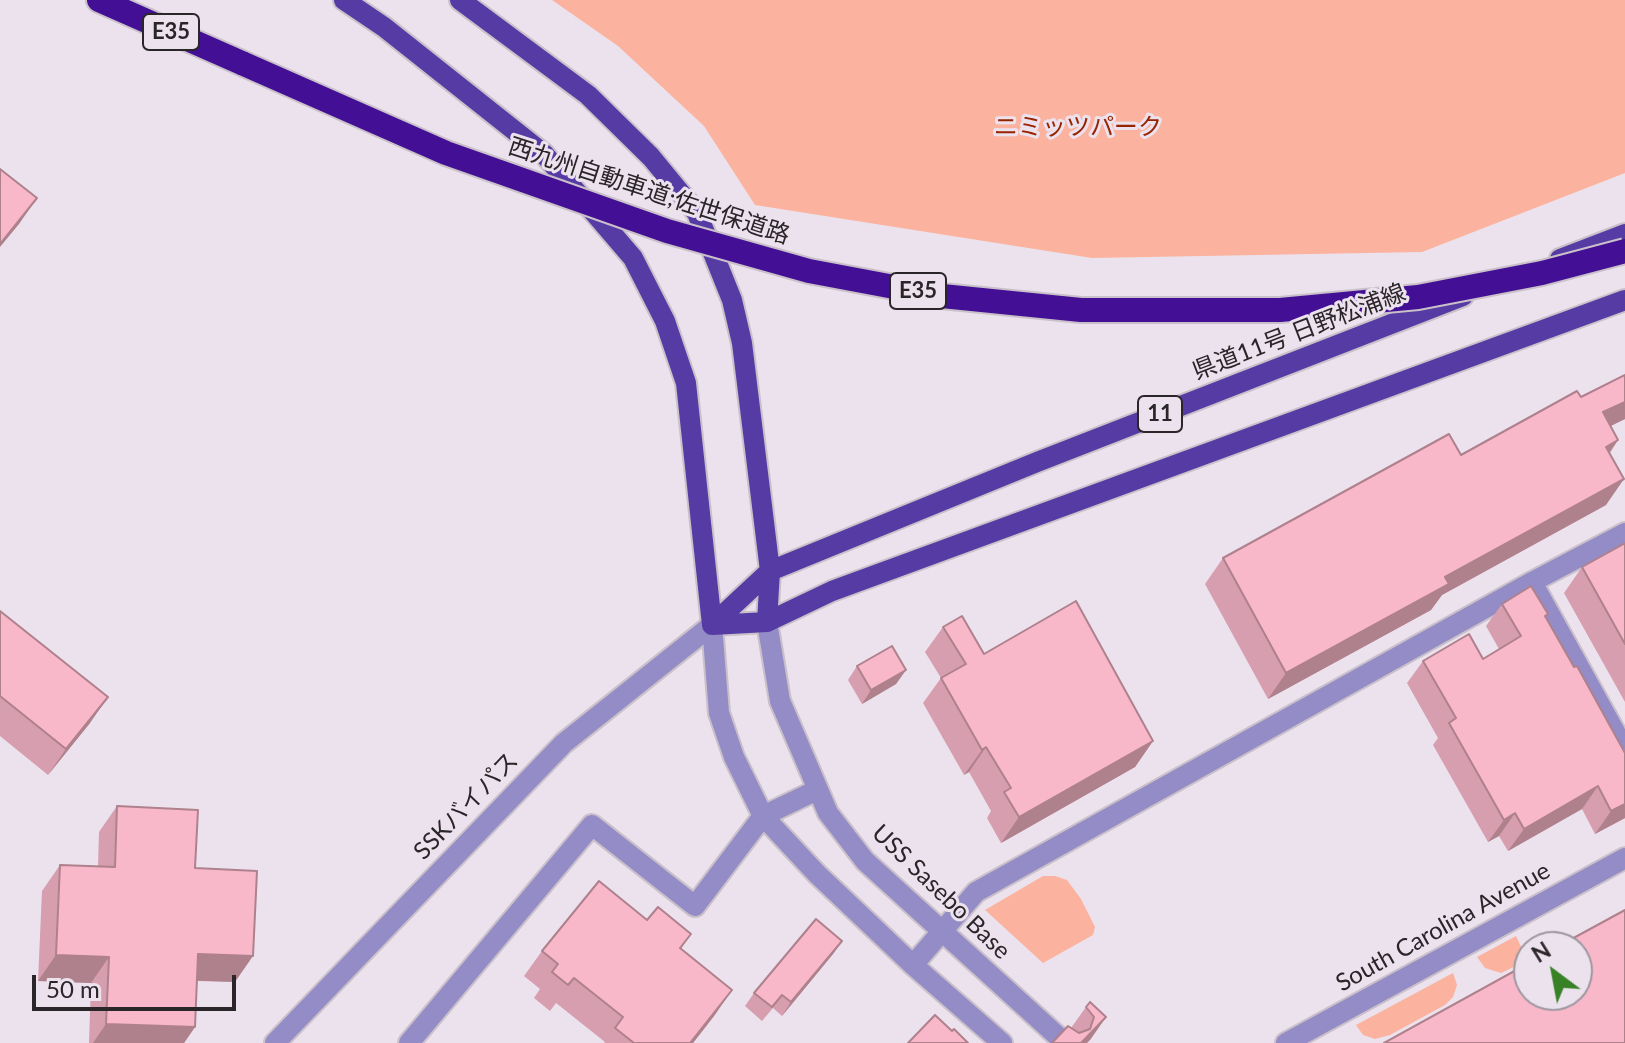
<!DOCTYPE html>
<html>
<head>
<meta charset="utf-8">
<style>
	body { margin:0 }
	#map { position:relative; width:1625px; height:1043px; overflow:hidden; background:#ece2ed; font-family:Lato,sans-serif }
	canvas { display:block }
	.north { position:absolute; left:1513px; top:931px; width:80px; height:80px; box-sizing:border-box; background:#ece2ed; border:2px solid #9e969f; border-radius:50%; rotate:328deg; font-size:22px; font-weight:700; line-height:32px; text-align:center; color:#292529 }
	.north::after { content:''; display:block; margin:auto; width:28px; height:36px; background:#388127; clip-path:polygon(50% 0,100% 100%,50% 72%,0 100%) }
	.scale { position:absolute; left:32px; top:975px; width:204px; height:36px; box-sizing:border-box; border:4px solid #292529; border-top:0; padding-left:10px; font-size:24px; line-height:28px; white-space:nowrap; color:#292529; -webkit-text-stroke:6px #ece2ed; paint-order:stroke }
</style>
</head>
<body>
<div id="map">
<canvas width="1625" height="1043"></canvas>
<div class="north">N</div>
<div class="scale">50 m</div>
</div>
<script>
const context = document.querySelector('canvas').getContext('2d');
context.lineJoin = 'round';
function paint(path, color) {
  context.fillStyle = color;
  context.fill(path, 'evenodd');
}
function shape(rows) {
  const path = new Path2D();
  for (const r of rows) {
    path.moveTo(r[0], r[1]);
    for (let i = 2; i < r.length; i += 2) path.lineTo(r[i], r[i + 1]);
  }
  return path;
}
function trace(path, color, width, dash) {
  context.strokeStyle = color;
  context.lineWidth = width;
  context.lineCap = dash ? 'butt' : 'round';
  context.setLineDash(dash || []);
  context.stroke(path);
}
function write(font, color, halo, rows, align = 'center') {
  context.font = font + ' Lato,"Noto Sans JP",sans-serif';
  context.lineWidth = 6;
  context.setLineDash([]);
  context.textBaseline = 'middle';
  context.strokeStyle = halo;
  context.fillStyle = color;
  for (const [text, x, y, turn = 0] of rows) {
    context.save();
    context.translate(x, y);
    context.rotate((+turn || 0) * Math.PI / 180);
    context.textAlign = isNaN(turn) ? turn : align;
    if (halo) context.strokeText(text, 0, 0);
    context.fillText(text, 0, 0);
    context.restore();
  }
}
paint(shape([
	[552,0,1625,0,1625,173,1422,252,1092,258,755,205,704,126,618,46],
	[1043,876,1055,876,1067,880,1081,899,1095,927,1093,935,1043,963,985,910],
	[1516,936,1523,951,1516,966,1501,973,1485,968,1477,957],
	[1453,973,1457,985,1453,997,1445,1005,1390,1035,1375,1039,1363,1035,1356,1025]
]), '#fbb29e');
const minor = shape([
	[1532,582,1625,750],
	[767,622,780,701,828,813,865,861,1065,1043],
	[712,625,719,713,734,757,763,816,817,874,913,965,1002,1043],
	[913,965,976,892,1532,582,1625,533],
	[409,1043,592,825,695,906,763,816,817,790],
	[1286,1043,1625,858]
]);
const tertiary = shape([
	[275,1043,564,743,712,625]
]);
const primary = shape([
	[344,0,384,27,544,154,633,258,665,321,686,383,712,625],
	[460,0,588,95,651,157,697,213,732,300,742,343,770,571,767,622],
	[1560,259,1625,234],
	[712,625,770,571,1037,462,1463,296],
	[712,625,767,622,832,591,1625,300]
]);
const motorway = shape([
	[99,0,244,64]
]);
trace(minor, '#c9c0ca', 24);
trace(tertiary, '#c9c0ca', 24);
trace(primary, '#c9c0ca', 24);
trace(motorway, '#c9c0ca', 28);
trace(minor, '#948cc6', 20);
trace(tertiary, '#948cc6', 20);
trace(primary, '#563ba4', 20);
trace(motorway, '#430f95', 24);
const motorwayBridge = shape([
	[244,64,446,153,667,231,809,271,942,296,1081,310,1280,310,1418,297,1542,273,1625,251]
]);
trace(motorwayBridge, '#c9c0ca', 28, []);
trace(motorwayBridge, '#430f95', 24);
paint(shape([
	[1581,397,1625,419,1611,426,1618,440,1610,453,1606,505,1442,595,1431,610,1268,699,1205,584,1223,558,1461,455],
	[1625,543,1625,702,1564,593,1582,567],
	[1502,604,1548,614,1545,617,1625,753,1625,818,1595,834,1582,809,1508,851,1499,836,1488,842,1433,745,1438,738,1407,683,1423,661,1483,659,1499,649,1486,626],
	[0,611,90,723,48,775,0,736],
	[943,627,984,654,1153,741,1135,767,1001,843,987,818,991,811,969,772,964,775,923,703,941,678,925,652],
	[857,666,906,670,896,684,862,704,848,680],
	[117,806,195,868,235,982,197,981,195,1027,184,1043,89,1043,91,983,38,981,42,891,60,865,98,867,99,832],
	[647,920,691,934,681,949,732,990,714,1016,693,1043,604,1043,605,1042,556,1003,550,1011,534,998,540,989,524,976,542,951],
	[842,941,833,954,782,1016,773,1008,762,1021,745,1006,754,993],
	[1086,1007,1106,1017,1090,1040,1071,1028]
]), '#d69eae');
paint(shape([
	[37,198,19,224,0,247,0,244],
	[1625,402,1625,419,1585,438,1603,412],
	[1618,440,1600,466,1606,447],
	[1624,479,1606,505,1442,595,1431,610,1268,699,1286,673,1445,577],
	[906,670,896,684,862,704,871,690],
	[108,697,90,723,48,775,66,749],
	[1153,741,1135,767,1001,843,1019,817],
	[986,747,969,772,964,775,982,750],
	[1598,786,1582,809,1508,851,1524,829],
	[1625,804,1625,818,1595,834,1611,811],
	[1515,813,1499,836,1488,842,1504,820],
	[842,941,833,954,782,1016,791,1002],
	[198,954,253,956,235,982,180,980],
	[56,955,109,957,91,983,38,981],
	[732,990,714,1016,693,1043,690,1043],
	[1106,1017,1090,1040,1087,1043,1081,1043],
	[106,1024,195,1027,184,1043,93,1043]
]), '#ae818d');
const building = shape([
	[0,169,37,198,0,244,0,169],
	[1625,375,1625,402,1603,412,1618,440,1606,447,1624,479,1445,577,1449,584,1286,673,1223,558,1449,434,1461,455,1577,391,1581,397,1625,375],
	[1625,543,1625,644,1582,567,1625,543],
	[1531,586,1548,614,1545,616,1574,667,1577,666,1625,753,1625,804,1611,811,1598,786,1524,829,1515,813,1504,820,1449,723,1456,718,1423,661,1469,634,1483,659,1521,636,1502,604,1531,586],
	[1076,601,1153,741,1019,817,1004,792,1011,788,986,747,982,750,941,678,966,664,943,627,962,616,984,654,1076,601],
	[0,611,108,697,66,749,0,696,0,611],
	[892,646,906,670,871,690,857,666,892,646],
	[117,806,198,810,195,868,257,871,253,956,198,954,195,1027,106,1024,109,957,56,955,60,865,115,867,117,806],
	[599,881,647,920,658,907,691,934,680,948,732,990,690,1043,634,1043,615,1028,623,1017,574,978,568,985,552,972,558,964,542,951,599,881],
	[1625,910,1625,1043,1384,1043,1529,963,1529,995,1577,995,1577,947,1557,947,1625,910],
	[816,919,842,941,791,1002,782,995,772,1007,754,993,816,919],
	[1090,1002,1106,1017,1081,1043,1052,1043,1068,1026,1079,1033,1090,1029,1094,1017,1086,1007,1090,1002],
	[935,1015,952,1031,954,1029,968,1043,908,1043,935,1015]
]);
paint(building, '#f9b8ca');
trace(building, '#ae818d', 2);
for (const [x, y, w] of [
	[171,32,56],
	[918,291,56],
	[1160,414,44]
]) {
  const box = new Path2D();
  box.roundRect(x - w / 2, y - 18, w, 36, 6);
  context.fillStyle = '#ece2ed';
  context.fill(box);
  trace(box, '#292529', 2);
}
write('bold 22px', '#292529', null, [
	["E35",171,32],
	["E35",918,291],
	["11",1160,414]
]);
write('24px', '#992300', '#ece2ed', [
	["ニミッツパーク",1078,127]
]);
write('24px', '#292529', '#ece2ed', [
	["西九州自動車道;佐世保道路",649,191,18],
	["県道11号 日野松浦線",1299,332,-21],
	["SSKバイパス",466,806,-46],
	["USS Sasebo Base",941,892,44],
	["South Carolina Avenue",1443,927,-29]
]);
</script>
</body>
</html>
